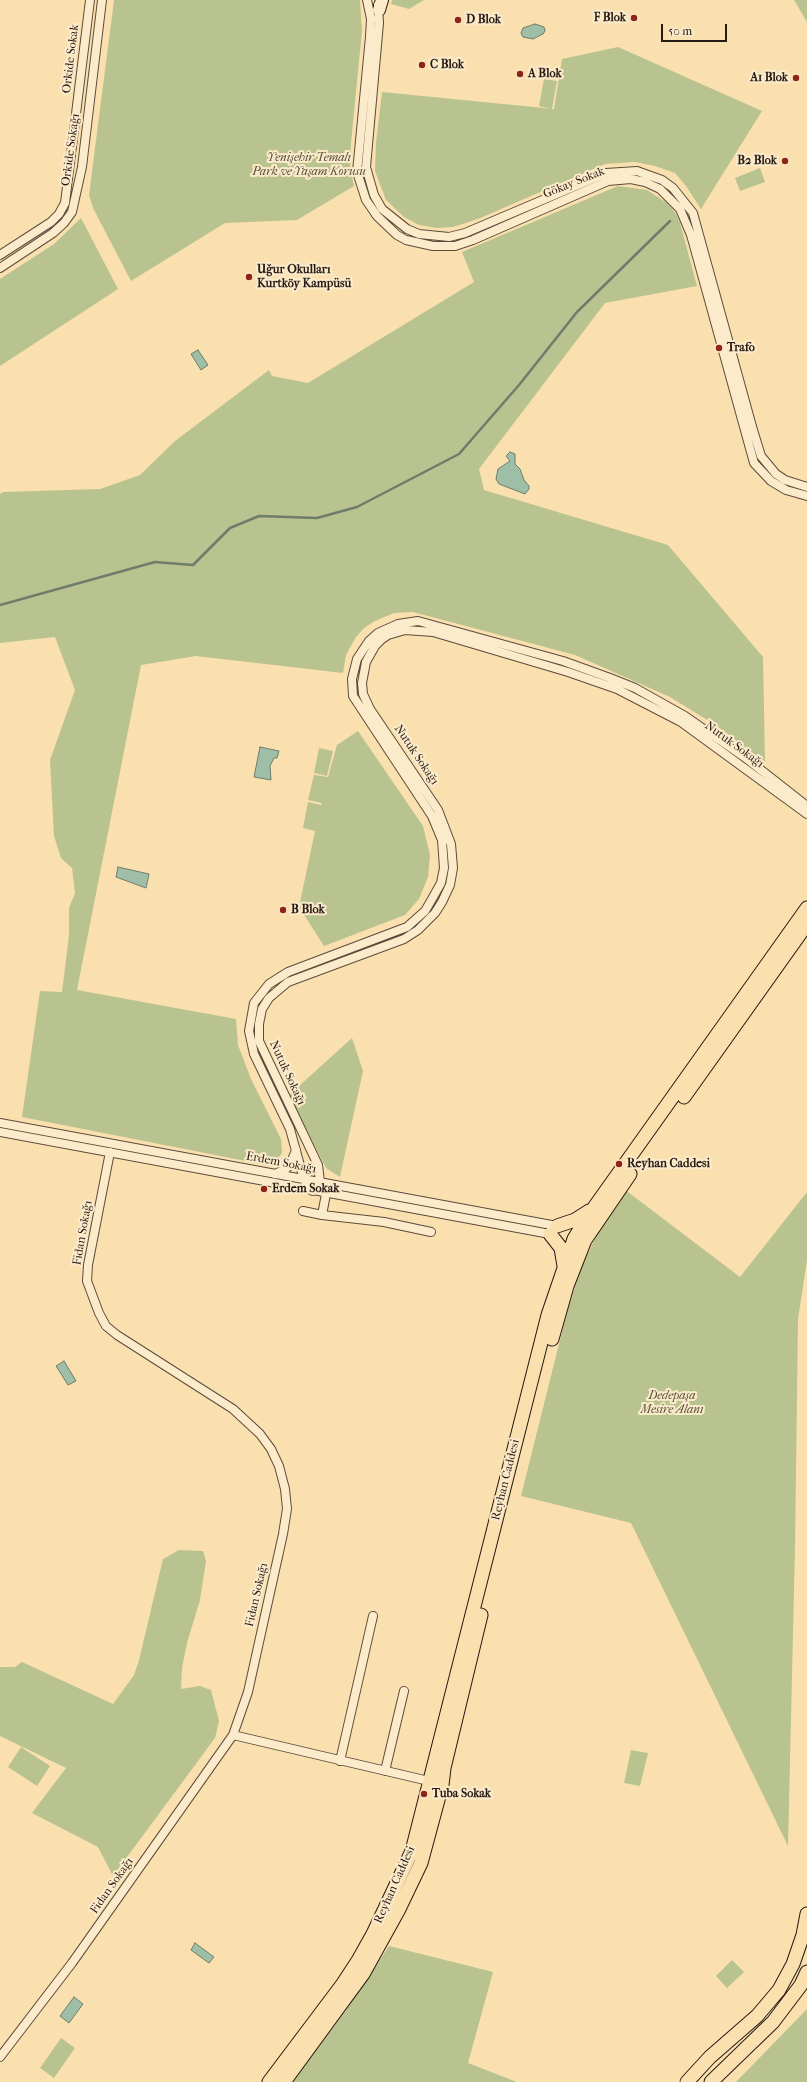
<!DOCTYPE html>
<html>
<head>
<meta charset="utf-8">
<style>
	body { margin:0 }
	#map { position:relative; width:807px; height:2082px; overflow:hidden; background:#fae0af; font-family:"IM FELL French Canon",serif }
	canvas { display:block }
	.scale { position:absolute; left:661px; top:24px; width:66px; height:18px; box-sizing:border-box; border:2px solid #271914; border-top:0; padding-left:5px; font-size:12px; line-height:14px; white-space:nowrap; color:#271914; -webkit-text-stroke:3px #fcebcb; paint-order:stroke }
</style>
</head>
<body>
<div id="map">
<canvas width="807" height="2082"></canvas>
<div class="scale">50 m</div>
</div>
<script>
const context = document.querySelector('canvas').getContext('2d');
context.lineJoin = 'round';
function paint(path, color) {
  context.fillStyle = color;
  context.fill(path, 'evenodd');
}
function shape(rows) {
  const path = new Path2D();
  for (const r of rows) {
    path.moveTo(r[0], r[1]);
    for (let i = 2; i < r.length; i += 2) path.lineTo(r[i], r[i + 1]);
  }
  return path;
}
function trace(path, color, width, dash) {
  context.strokeStyle = color;
  context.lineWidth = width;
  context.lineCap = dash ? 'butt' : 'round';
  context.setLineDash(dash || []);
  context.stroke(path);
}
function write(font, color, halo, rows, align = 'center') {
  context.font = font + ' "IM FELL French Canon",serif';
  context.lineWidth = 4;
  context.setLineDash([]);
  context.textBaseline = 'middle';
  context.strokeStyle = halo;
  context.fillStyle = color;
  for (const [text, x, y, turn = 0] of rows) {
    context.save();
    context.translate(x, y);
    context.rotate((+turn || 0) * Math.PI / 180);
    context.textAlign = isNaN(turn) ? turn : align;
    if (halo) context.strokeText(text, 0, 0);
    context.fillText(text, 0, 0);
    context.restore();
  }
}
paint(shape([
	[114,0,360,0,362,31,351,143,350,166,354,186,297,220,225,223,131,281,93,208,89,195],
	[392,0,424,0,409,9,391,4],
	[794,0,807,0,807,22,804,17],
	[618,47,762,111,701,209,686,186,675,173,655,166,635,162,605,164,478,219,453,227,436,228,419,225,404,217,386,200,375,171,376,143,382,92,554,109,562,59],
	[544,79,557,81,552,109,539,106],
	[760,168,765,182,740,191,735,178],
	[618,186,647,190,667,203,676,214,680,223,697,286,605,303,479,469,484,490,668,545,763,657,765,762,717,726,670,697,575,655,413,612,394,613,375,621,364,628,356,637,346,655,343,673,196,656,141,665,77,990,236,1019,238,1045,251,1079,281,1139,282,1153,275,1162,266,1165,22,1117,40,991,62,992,69,935,69,908,75,893,72,868,61,858,54,836,50,760,75,690,55,637,0,643,0,494,3,492,100,489,140,475,175,441,269,370,272,376,308,383,474,282,462,252],
	[81,218,118,289,0,366,0,279,54,244],
	[358,731,423,826,430,855,428,877,419,899,405,915,324,946,299,907,315,831,303,828,308,802,321,805,322,803,308,800,314,775,328,777,337,745],
	[319,748,333,751,327,776,314,773],
	[352,1038,363,1071,340,1177,326,1168,289,1095],
	[624,1189,740,1277,807,1192,807,1260,798,1319,795,1548,788,1846,631,1523,521,1496,568,1308,581,1269,596,1236],
	[179,1550,203,1551,206,1561,200,1600,187,1643,182,1668,181,1689,200,1686,211,1690,219,1721,215,1738,113,1876,98,1847,32,1813,66,1768,0,1736,0,1667,15,1667,22,1662,113,1704,134,1675,139,1660,163,1559],
	[21,1747,50,1766,37,1786,8,1767],
	[631,1750,648,1753,640,1786,624,1783],
	[389,1946,493,1972,468,2063,517,2082,293,2082,342,2016],
	[732,1960,744,1972,727,1988,716,1976],
	[807,2009,807,2082,736,2082],
	[61,2038,75,2048,54,2078,40,2068]
]), '#b9c38f');
const water = shape([
	[535,24,544,27,545,31,543,34,533,39,523,37,521,33,523,28,535,24],
	[198,350,208,365,201,370,191,354,198,350],
	[510,452,515,454,515,464,520,469,524,480,529,486,529,489,525,494,499,484,496,479,498,469,510,461,506,456,510,452],
	[260,747,279,751,277,758,274,758,270,766,271,780,254,777,260,747],
	[118,867,149,874,146,888,116,877,118,867],
	[64,1361,76,1381,68,1385,56,1366,64,1361],
	[195,1943,214,1957,209,1963,191,1950,195,1943],
	[74,1997,83,2004,69,2023,60,2016,74,1997]
]);
paint(water, '#9fbea7');
trace(water, '#6f7c6c', 1);
trace(shape([
	[0,605,155,562,193,565,230,528,259,516,317,518,357,507,459,454,519,385,577,312,670,221]
]), '#6f7c6c', 2.5);
const street = shape([
	[367,0,371,19,370,37,357,172,366,200,377,216,397,235,406,240,433,246,455,246,473,240,608,181,631,179,645,182,660,189,680,209,691,235,754,463,771,481,786,490,807,496],
	[378,5,379,23,366,167,374,195,382,209,407,229,419,234,449,237,465,233,606,173,637,171,662,180,673,188,693,213,753,430,761,456,776,474,785,480,807,487],
	[0,255,51,222,59,214,65,203,90,0],
	[0,268,53,233,64,223,72,212,82,167,102,0],
	[0,1123,557,1226],
	[0,1132,550,1234],
	[275,1174,286,1169,290,1165,296,1150],
	[313,1191,304,1180,290,1129,254,1054,249,1031,254,1003,269,984,288,972,407,927,425,911,432,899,441,883,444,868,442,840,432,816,353,696,352,679,357,659,369,641,378,633,398,624,418,621,563,661,610,678,635,688,685,716,747,759,807,806],
	[313,1191,320,1182,318,1165,259,1041,259,1024,262,1009,269,998,288,982,404,939,418,930,435,913,442,902,450,885,453,868,451,844,438,810,370,709,363,694,362,683,366,662,375,646,382,639,388,635,405,630,433,632,568,672,617,689,681,722,807,814],
	[303,1211,322,1215,384,1222,431,1232],
	[322,1215,326,1194],
	[233,1735,433,1782],
	[340,1761,373,1616],
	[385,1771,404,1691],
	[0,2057,72,1963,233,1735,248,1692,283,1534,287,1509,285,1489,279,1466,271,1449,260,1434,233,1409,117,1335,106,1326,99,1313,87,1281,88,1265,110,1152]
]);
const secondary = shape([
	[379,10,382,0]
]);
const primary = shape([
	[684,1097,807,924],
	[557,1226,575,1220,589,1211],
	[550,1234,561,1248,564,1266],
	[552,1339,567,1286,585,1240,630,1174],
	[269,2082,342,1985,359,1959,373,1934,412,1851,548,1315,574,1239,588,1216,807,908],
	[284,2082,363,1974,399,1909,421,1863,442,1785,444,1768,481,1615],
	[687,2082,710,2057,757,2016,779,1990,793,1964,803,1935,807,1914],
	[711,2082,773,2022,801,1985,807,1972]
]);
trace(street, '#5c4b3b', 10);
trace(secondary, '#271914', 14);
trace(primary, '#271914', 15);
trace(street, '#fcebcb', 8);
trace(secondary, '#fcebcb', 12);
trace(primary, '#fae0af', 13);
for (const [x, y, r, color] of [
	[634,18,4,"#8f2418"],
	[458,20,4,"#8f2418"],
	[422,65,4,"#8f2418"],
	[520,74,4,"#8f2418"],
	[796,78,4,"#8f2418"],
	[785,161,4,"#8f2418"],
	[249,277,4,"#8f2418"],
	[719,348,4,"#8f2418"],
	[283,910,4,"#8f2418"],
	[619,1164,4,"#8f2418"],
	[264,1189,4,"#8f2418"],
	[424,1794,4,"#8f2418"]
]) {
  const dot = new Path2D();
  dot.arc(x, y, r, 0, 2 * Math.PI);
  context.fillStyle = color;
  context.fill(dot);
  trace(dot, '#fcebcb', 1.5);
}
write('bold 12px', '#271914', '#fcebcb', [
	["F Blok",626,18,"right"],
	["D Blok",466,20],
	["C Blok",430,65],
	["A Blok",528,74],
	["A1 Blok",788,78,"right"],
	["B2 Blok",777,161,"right"],
	["Uğur Okulları",257,270],
	["Kurtköy Kampüsü",257,284],
	["Trafo",727,348],
	["B Blok",291,910],
	["Reyhan Caddesi",627,1164],
	["Erdem Sokak",272,1189],
	["Tuba Sokak",432,1794]
], 'left');
write('12px', '#271914', '#fcebcb', [
	["Orkide Sokak",71,59,-83],
	["Orkide Sokağı",71,150,-82],
	["Gökay Sokak",574,183,-22],
	["Nutuk Sokağı",734,745,36],
	["Nutuk Sokağı",416,755,56],
	["Nutuk Sokağı",287,1073,65],
	["Erdem Sokağı",281,1163,11],
	["Fidan Sokağı",83,1233,-80],
	["Reyhan Caddesi",506,1480,-76],
	["Fidan Sokağı",257,1595,-77],
	["Reyhan Caddesi",395,1885,-66],
	["Fidan Sokağı",112,1886,-55]
]);
write('italic 12px', '#534c39', '#fcebcb', [
	["Yenişehir Temalı",309,158],
	["Park ve Yaşam Korusu",309,172],
	["Dedepaşa",672,1396],
	["Mesire Alanı",672,1410]
]);
</script>
</body>
</html>
